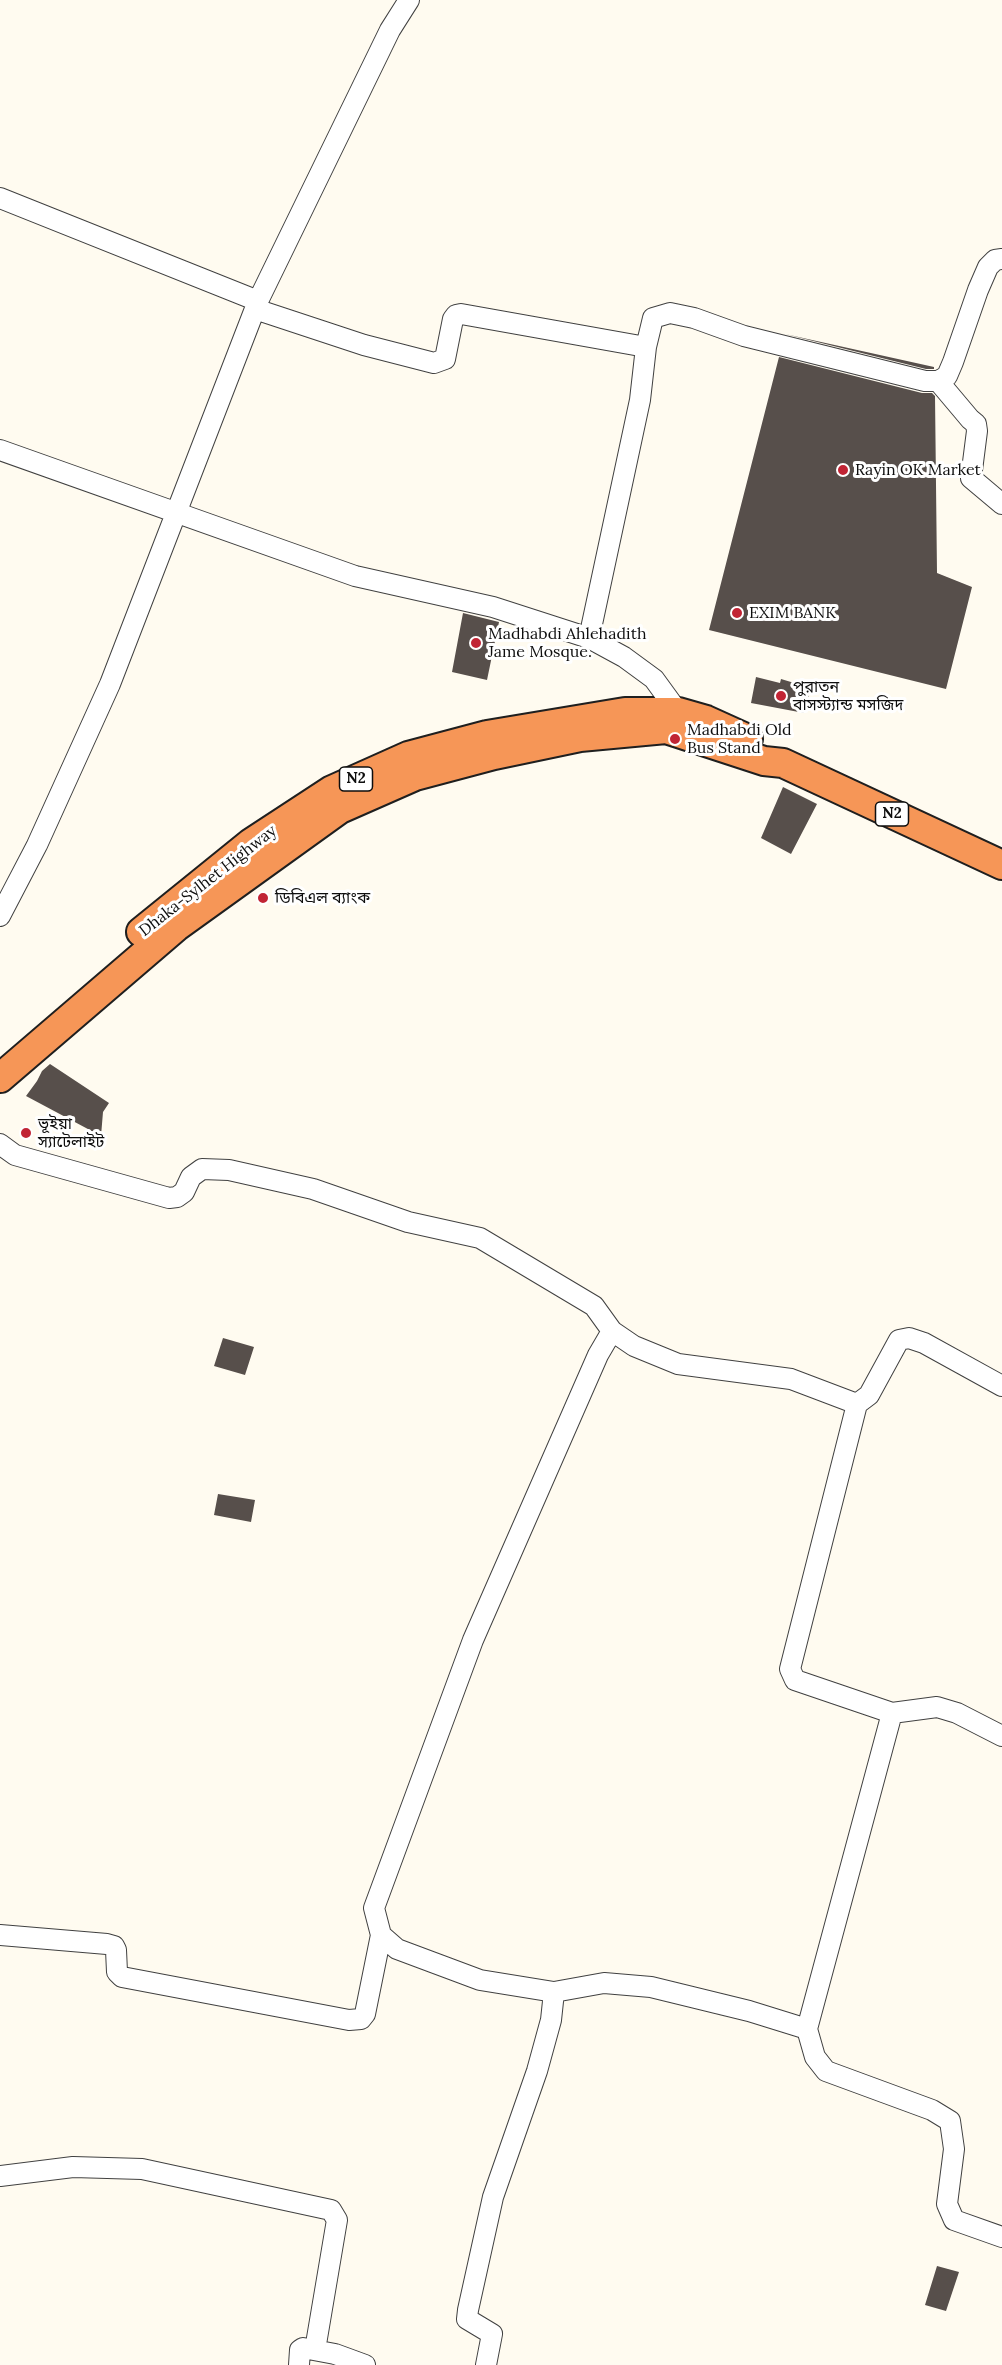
<!DOCTYPE html>
<html>
<head>
<meta charset="utf-8">
<style>
	body { margin:0 }
	canvas { display:block; background:#fffbf0 }
</style>
</head>
<body>
<canvas width="1002" height="2365"></canvas>
<script>
const context = document.querySelector('canvas').getContext('2d');
context.lineJoin = 'round';
function paint(path, color) {
  context.fillStyle = color;
  context.fill(path, 'evenodd');
}
function shape(rows) {
  const path = new Path2D();
  for (const r of rows) {
    path.moveTo(r[0], r[1]);
    for (let i = 2; i < r.length; i += 2) path.lineTo(r[i], r[i + 1]);
  }
  return path;
}
function trace(path, color, width, dash) {
  context.strokeStyle = color;
  context.lineWidth = width;
  context.lineCap = dash ? 'butt' : 'round';
  context.setLineDash(dash || []);
  context.stroke(path);
}
function write(font, color, halo, rows, align = 'center') {
  context.font = font + ' Lora,"Noto Sans Bengali",serif';
  context.lineWidth = 6;
  context.setLineDash([]);
  context.textBaseline = 'middle';
  context.strokeStyle = halo;
  context.fillStyle = color;
  for (const [text, x, y, turn = 0] of rows) {
    context.save();
    context.translate(x, y);
    context.rotate((+turn || 0) * Math.PI / 180);
    context.textAlign = isNaN(turn) ? turn : align;
    if (halo) context.strokeText(text, 0, 0);
    context.fillText(text, 0, 0);
    context.restore();
  }
}
paint(shape([
	[785,334,934,367,934,369,926,369],
	[779,357,922,393,932,393,935,396,937,573,972,587,946,689,709,630],
	[463,613,499,622,487,680,452,672],
	[756,677,780,683,781,679,811,688,804,713,751,703],
	[783,787,817,804,791,854,761,838],
	[50,1064,109,1103,103,1112,101,1136,26,1096,37,1081,42,1071],
	[223,1338,254,1347,245,1375,214,1366],
	[218,1494,255,1500,251,1522,214,1515],
	[937,2266,959,2272,946,2311,925,2305]
]), '#574f4b');
const minor = shape([
	[0,198,258,301],
	[255,309,364,345,434,363,445,359,453,319,456,315,461,314,646,347],
	[938,381,970,419,976,424,977,431,971,478,1002,504],
	[0,450,355,576,493,607,589,638,624,657,654,679,678,712],
	[589,638,640,400,646,347,653,318,670,313,694,318,744,336,925,381,938,381,947,376,953,362,978,290,988,267,995,260,1002,259],
	[0,916,37,845,110,684,258,301,390,30,409,0],
	[0,1144,15,1155,169,1198,177,1197,184,1192,191,1177,202,1169,229,1170,313,1189,408,1222,480,1238,594,1306,612,1331,598,1355,473,1640,374,1908,381,1935,397,1949,480,1980,554,1992,604,1983,651,1987,749,2011,807,2029,815,2057,826,2071,932,2110,950,2121,954,2149,947,2204,954,2220,1002,2237],
	[612,1331,634,1346,678,1364,791,1379,857,1404],
	[1002,1386,924,1343,909,1338,899,1340,869,1395,857,1404,790,1669,795,1680,892,1713,937,1707,957,1713,1002,1736],
	[0,1935,107,1944,114,1946,116,1950,117,1972,122,1977,349,2020,361,2019,365,2014,381,1935],
	[807,2029,892,1713],
	[0,2176,73,2167,142,2169,331,2210,337,2220,315,2350],
	[299,2365,300,2350,303,2348,335,2354,365,2365],
	[486,2365,492,2334,467,2319,468,2310,493,2197,537,2071,551,2020,554,1992]
]);
const highway = shape([
	[141,932,251,843,332,790,408,756,487,735,625,712,678,712,706,720,748,739],
	[0,1078,176,927,340,809,415,776,494,755,580,737,666,729,764,761,783,763,1002,865]
]);
trace(minor, '#414141', 22);
trace(highway, '#1f1f1f', 32);
trace(minor, '#fff', 20);
trace(highway, '#f69657', 28);
for (const [x, y, r, color] of [
	[843,470,6,"#c12434"],
	[737,613,6,"#c12434"],
	[476,643,6,"#c12434"],
	[781,696,6,"#c12434"],
	[675,739,6,"#c12434"],
	[263,898,6,"#c12434"],
	[26,1133,6,"#c12434"]
]) {
  const dot = new Path2D();
  dot.arc(x, y, r, 0, 2 * Math.PI);
  context.fillStyle = color;
  context.fill(dot);
  trace(dot, '#fff', 2);
}
for (const [x, y, w] of [
	[356,779,33],
	[892,814,33]
]) {
  const box = new Path2D();
  box.roundRect(x - w / 2, y - 12, w, 24, 4.5);
  context.fillStyle = '#fff';
  context.fill(box);
  trace(box, '#0e0e0e', 1.5);
}
write('bold 15px', '#0e0e0e', null, [
	["N2",356,779],
	["N2",892,814]
]);
write('16px', '#0e0e0e', '#fff', [
	["Rayin OK Market",855,470],
	["EXIM BANK",749,613],
	["Madhabdi Ahlehadith",488,634],
	["Jame Mosque.",488,652],
	["পুরাতন",793,687],
	["বাসস্ট্যান্ড মসজিদ",793,705],
	["Madhabdi Old",687,730],
	["Bus Stand",687,748],
	["ডিবিএল ব্যাংক",275,898],
	["ভূইয়া",38,1124],
	["স্যাটেলাইট",38,1142]
], 'left');
write('16px', '#0e0e0e', '#fff', [
	["Dhaka-Sylhet Highway",208,881,-38]
]);
</script>
</body>
</html>
